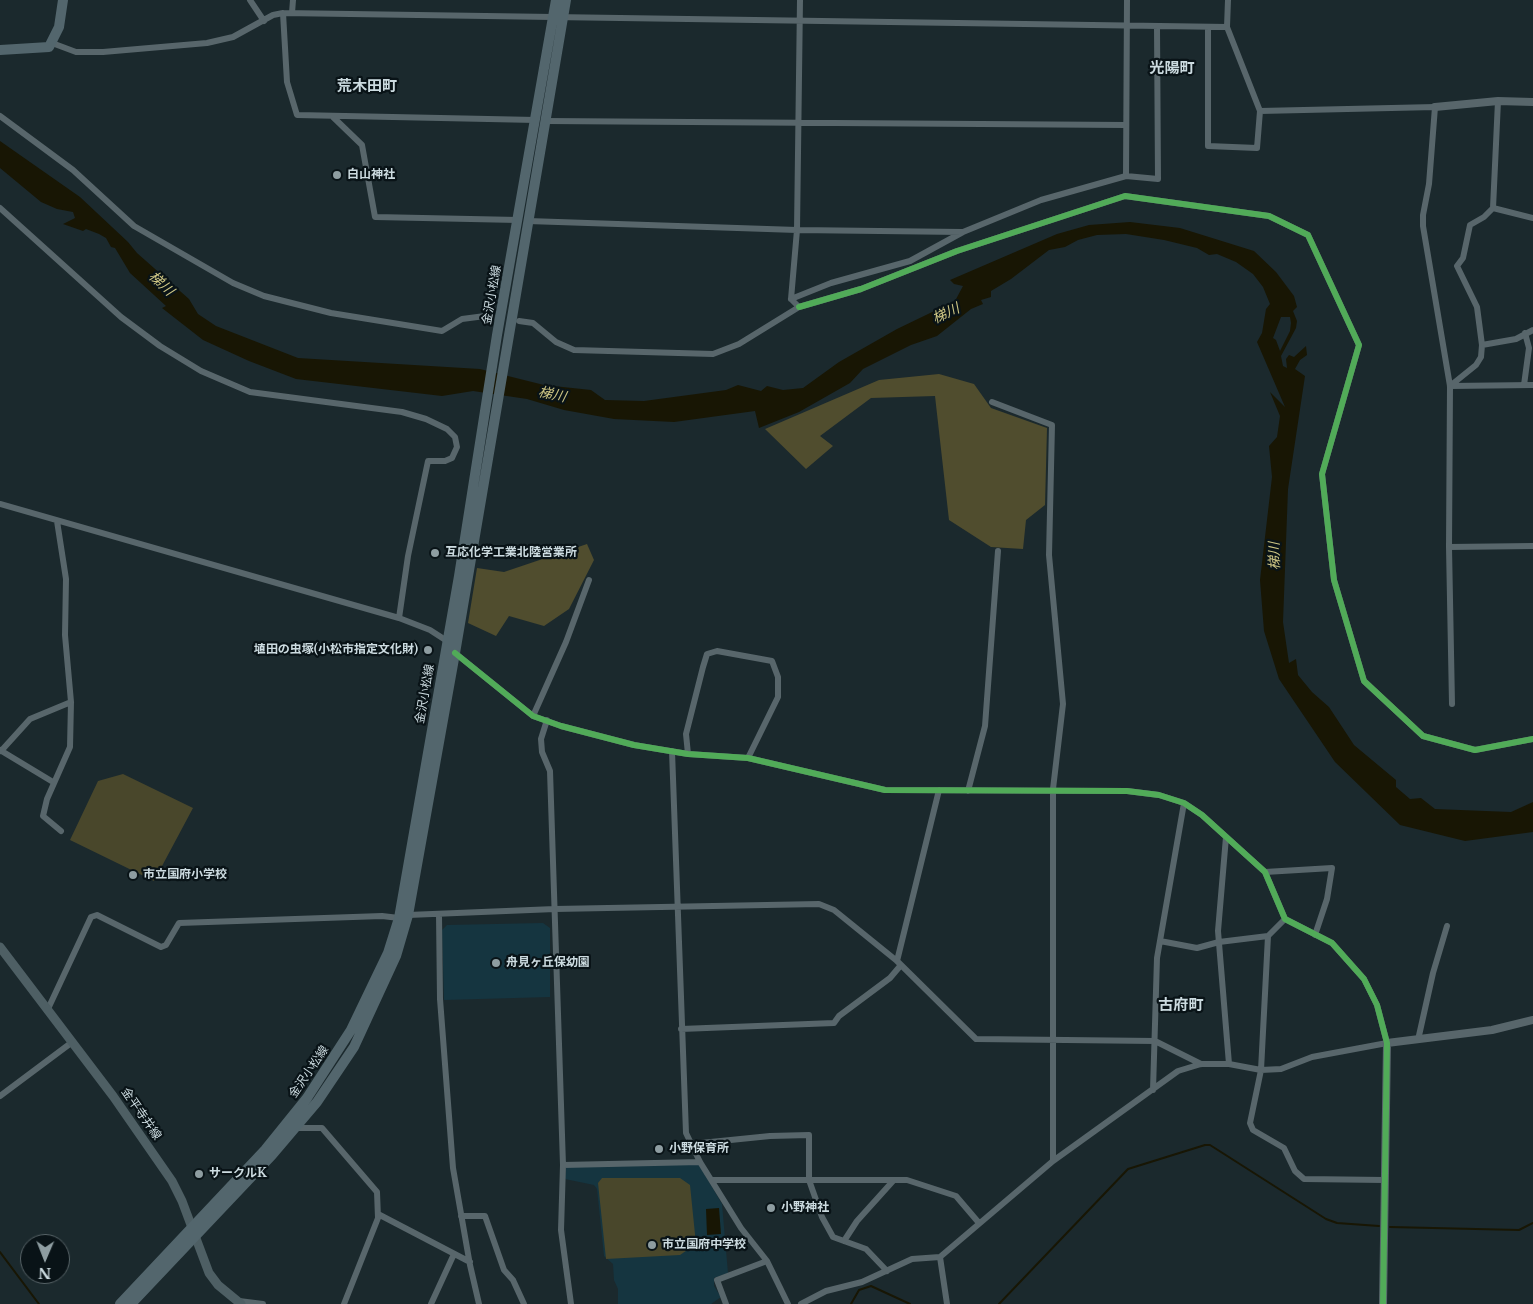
<!DOCTYPE html>
<html>
<head>
<meta charset="utf-8">
<style>
	body { margin:0 }
	#map { position:relative; width:1533px; height:1304px; overflow:hidden; background:#1b292d; font-family:"Libre Baskerville",serif }
	canvas { display:block }
	.north { position:absolute; left:20px; top:1234px; width:50px; height:50px; box-sizing:border-box; background:#091317; border:1px solid #576367; border-radius:50%; rotate:181deg; font-size:14px; font-weight:700; line-height:20px; text-align:center; color:#ccdbe0 }
	.north::after { content:''; display:block; margin:auto; width:18px; height:22px; background:#8e9da1; clip-path:polygon(50% 0,100% 100%,50% 72%,0 100%) }
</style>
</head>
<body>
<div id="map">
<canvas width="1533" height="1304"></canvas>
<div class="north">N</div>
</div>
<script>
const context = document.querySelector('canvas').getContext('2d');
context.lineJoin = 'round';
function paint(path, color) {
  context.fillStyle = color;
  context.fill(path, 'evenodd');
}
function shape(rows) {
  const path = new Path2D();
  for (const r of rows) {
    path.moveTo(r[0], r[1]);
    for (let i = 2; i < r.length; i += 2) path.lineTo(r[i], r[i + 1]);
  }
  return path;
}
function trace(path, color, width, dash) {
  context.strokeStyle = color;
  context.lineWidth = width;
  context.lineCap = dash ? 'butt' : 'round';
  context.setLineDash(dash || []);
  context.stroke(path);
}
function write(font, color, halo, rows, align = 'center') {
  context.font = font + ' "Libre Baskerville","Noto Sans JP",serif';
  context.lineWidth = 4.5;
  context.setLineDash([]);
  context.textBaseline = 'middle';
  context.strokeStyle = halo;
  context.fillStyle = color;
  for (const [text, x, y, turn = 0] of rows) {
    context.save();
    context.translate(x, y);
    context.rotate((+turn || 0) * Math.PI / 180);
    context.textAlign = isNaN(turn) ? turn : align;
    if (halo) context.strokeText(text, 0, 0);
    context.fillText(text, 0, 0);
    context.restore();
  }
}
paint(shape([
	[543,923,550,928,550,997,444,1000,442,930,447,925],
	[698,1163,722,1204,728,1273,714,1278,714,1286,721,1297,711,1304,618,1304,618,1289,614,1280,613,1264,604,1256,597,1189,594,1185,565,1179,566,1167]
]), '#153540');
paint(shape([
	[123,774,193,808,154,881,70,840,98,781],
	[602,1178,680,1178,690,1185,696,1244,680,1255,606,1259,598,1183]
]), '#49472b');
paint(shape([
	[939,374,974,384,991,408,1047,428,1045,505,1026,520,1023,549,991,547,949,520,935,396,871,398,820,436,833,446,806,469,765,429,879,380],
	[587,544,594,560,569,609,544,626,509,616,496,636,468,623,477,568,504,572]
]), '#504d2e');
paint(shape([
	[0,141,80,197,128,242,137,253,189,299,198,314,216,326,298,358,480,369,544,385,591,390,605,400,644,401,726,390,738,385,761,391,767,386,783,390,803,388,839,362,897,329,955,301,963,286,954,284,950,280,1057,234,1089,225,1130,222,1180,228,1254,251,1276,272,1294,296,1297,307,1293,311,1297,321,1296,328,1281,356,1283,366,1287,368,1286,359,1289,355,1294,357,1306,346,1307,355,1300,360,1295,369,1305,376,1288,489,1283,622,1289,663,1296,659,1298,675,1312,692,1329,707,1354,745,1396,780,1396,787,1410,799,1421,798,1435,809,1511,812,1533,802,1533,832,1465,841,1400,825,1335,762,1279,679,1264,631,1260,580,1272,477,1269,446,1277,437,1280,416,1270,392,1285,407,1257,342,1262,333,1266,309,1270,304,1263,287,1253,274,1236,262,1217,254,1209,255,1197,248,1164,240,1126,234,1097,235,1078,240,1065,247,1049,250,1011,279,991,291,991,297,981,300,983,304,971,309,937,336,911,345,863,369,850,383,799,412,759,428,755,411,674,422,614,419,564,410,527,399,473,391,442,396,296,379,249,361,203,340,162,308,166,306,130,273,115,248,111,247,106,238,99,234,86,229,83,231,63,224,75,218,73,212,57,209,41,202,0,168],
	[1281,317,1290,317,1291,323,1290,331,1280,351,1276,340,1273,338],
	[719,1208,721,1234,707,1235,706,1209]
]), '#181604');
trace(shape([
	[1390,1227,1519,1230,1533,1223],
	[0,1252,39,1304],
	[851,1304,859,1290,871,1286,910,1304],
	[999,1304,1128,1169,1205,1145,1210,1145,1326,1219,1337,1223,1379,1226]
]), '#181604', 2);
trace(shape([
	[485,316,503,319]
]), '#364448', 6, [6, 3]);
trace(shape([
	[250,0,264,21],
	[283,13,287,82,297,115,536,120],
	[292,13,293,0],
	[1208,27,1208,146,1257,148,1260,111,1227,27,1228,0],
	[52,43,76,52,103,52,207,43,233,37,273,15,283,13,1227,27],
	[1260,111,1435,107,1429,184,1423,215,1423,226,1450,386,1449,547,1452,704],
	[0,116,73,170,134,226,233,283,264,296,331,313,442,331,462,319,485,316],
	[333,117,362,145,375,217,518,220],
	[545,121,1126,125],
	[1126,176,1127,0],
	[0,208,121,317,160,346,201,371,250,392,402,412,426,419,447,429,455,437,457,447,452,458,445,461,428,461,408,556,399,618],
	[1493,208,1533,218],
	[528,221,797,230,962,232],
	[791,299,831,283,910,261,963,232,1041,200,1126,176,1158,179,1157,27],
	[791,299,797,230,800,0],
	[799,307,861,289,957,251,1125,196,1269,216,1308,235,1359,345,1322,474,1334,580,1364,681,1423,736,1475,750,1533,739],
	[519,321,533,323,556,342,574,350,713,354,739,344,799,307,791,299],
	[1482,345,1516,339,1533,330],
	[1524,385,1529,348,1525,333],
	[1450,386,1476,365,1481,357,1482,345,1477,307,1457,266,1463,258,1470,225,1484,217,1493,208,1498,101],
	[1450,386,1533,385],
	[992,402,1052,425,1049,555,1063,704,1053,789,1053,1161],
	[0,504,399,618,430,630,447,641],
	[57,521,66,579,65,635,71,702,70,747,47,799,43,816,61,831],
	[1449,547,1533,546],
	[455,653,533,716,561,726,634,745,688,754,748,758,885,790,1127,791,1159,795,1184,803,1202,815,1265,872,1285,919,1332,943,1364,979,1377,1005,1387,1043,1312,1057,1281,1069,1261,1070,1229,1064,1201,1064,1178,1071,1053,1161,940,1257,912,1259,862,1282,826,1291,801,1304],
	[533,716,566,642,589,580],
	[547,720,541,739,542,752,550,771,563,1165,561,1230,571,1304],
	[0,750,53,782],
	[1,751,30,719,71,702],
	[672,751,686,1133,700,1162,741,1228,767,1261,788,1304],
	[688,754,686,734,703,667,707,654,717,651,772,661,778,677,778,697,748,758],
	[968,791,985,726,998,551],
	[1226,837,1218,931,1229,1064],
	[1265,872,1332,868,1327,899,1315,935],
	[408,915,555,909,819,904,834,910,897,961,976,1039,1155,1041,1201,1064],
	[439,915,440,999,453,1168,470,1265,479,1304],
	[1268,936,1261,1070,1250,1123,1253,1130,1284,1148,1295,1171,1304,1179,1384,1180],
	[1160,941,1197,948,1219,942,1268,936,1285,919],
	[897,961,939,790],
	[47,1011,91,917,97,915,161,947,166,945,179,923,382,916,399,918],
	[681,1029,834,1023,839,1016,890,978,901,965],
	[1418,1040,1433,973,1447,926],
	[1153,1090,1157,958,1184,803],
	[0,1096,71,1043],
	[296,1128,322,1128,377,1192,378,1218,344,1304],
	[691,1144,770,1136,809,1135,809,1180,822,1217,833,1237,866,1249,887,1271],
	[563,1165,700,1162],
	[712,1180,907,1180,956,1196,979,1223],
	[378,1214,470,1262],
	[461,1216,485,1216,504,1270,513,1280,524,1304],
	[844,1241,857,1221,893,1181],
	[940,1257,947,1304],
	[239,1301,263,1304],
	[431,1304,454,1254],
	[726,1304,717,1280,767,1261]
]), '#58666b', 6);
trace(shape([
	[1435,107,1498,101,1533,102],
	[1383,1304,1387,1043,1492,1030,1533,1020]
]), '#58666b', 8);
trace(shape([
	[0,947,113,1096,172,1181,182,1201,209,1273,218,1285,241,1304]
]), '#4e5f64', 9);
trace(shape([
	[0,50,49,47,59,27,63,0],
	[120,1304,265,1150,307,1098,351,1030,388,953,399,918,459,576,497,335,556,0],
	[131,1304,272,1155,317,1102,354,1047,396,956,408,915,455,653,566,0]
]), '#53666d', 10);
trace(shape([
	[799,307,861,289,957,251,1125,196,1269,216,1308,235,1359,345,1322,474,1334,580,1364,681,1423,736,1475,750,1533,739],
	[455,653,533,716,561,726,634,745,688,754,748,758,885,790,1127,791,1159,795,1184,803,1202,815,1265,872,1285,919,1332,943,1364,979,1377,1005,1387,1043,1383,1304]
]), '#51ab58', 6);
for (const [x, y, r, color] of [
	[337,175,5,"#8e9da1"],
	[435,553,5,"#8e9da1"],
	[428,650,5,"#8e9da1"],
	[133,875,5,"#8e9da1"],
	[496,963,5,"#8e9da1"],
	[659,1149,5,"#8e9da1"],
	[199,1174,5,"#8e9da1"],
	[771,1208,5,"#8e9da1"],
	[652,1245,5,"#8e9da1"]
]) {
  const dot = new Path2D();
  dot.arc(x, y, r, 0, 2 * Math.PI);
  context.fillStyle = color;
  context.fill(dot);
  trace(dot, '#091317', 2);
}
write('bold 12px', '#ccdbe0', '#091317', [
	["白山神社",347,175],
	["互応化学工業北陸営業所",445,553],
	["埴田の虫塚(小松市指定文化財)",418,650,"right"],
	["市立国府小学校",143,875],
	["舟見ヶ丘保幼園",506,963],
	["小野保育所",669,1149],
	["サークルK",209,1174],
	["小野神社",781,1208],
	["市立国府中学校",662,1245]
], 'left');
write('12px', '#ccdbe0', '#091317', [
	["金沢小松線",492,295,-80],
	["金沢小松線",425,694,-80],
	["金沢小松線",309,1072,-56],
	["金平寺井線",141,1114,55]
]);
write('italic 14px', '#cec684', '#091317', [
	["梯川",161,284,43],
	["梯川",946,314,-25],
	["梯川",552,395,12],
	["梯川",1275,556,-91]
]);
write('bold 15px', '#ccdbe0', '#091317', [
	["光陽町",1172,69],
	["荒木田町",367,87],
	["古府町",1181,1006]
]);
</script>
</body>
</html>
